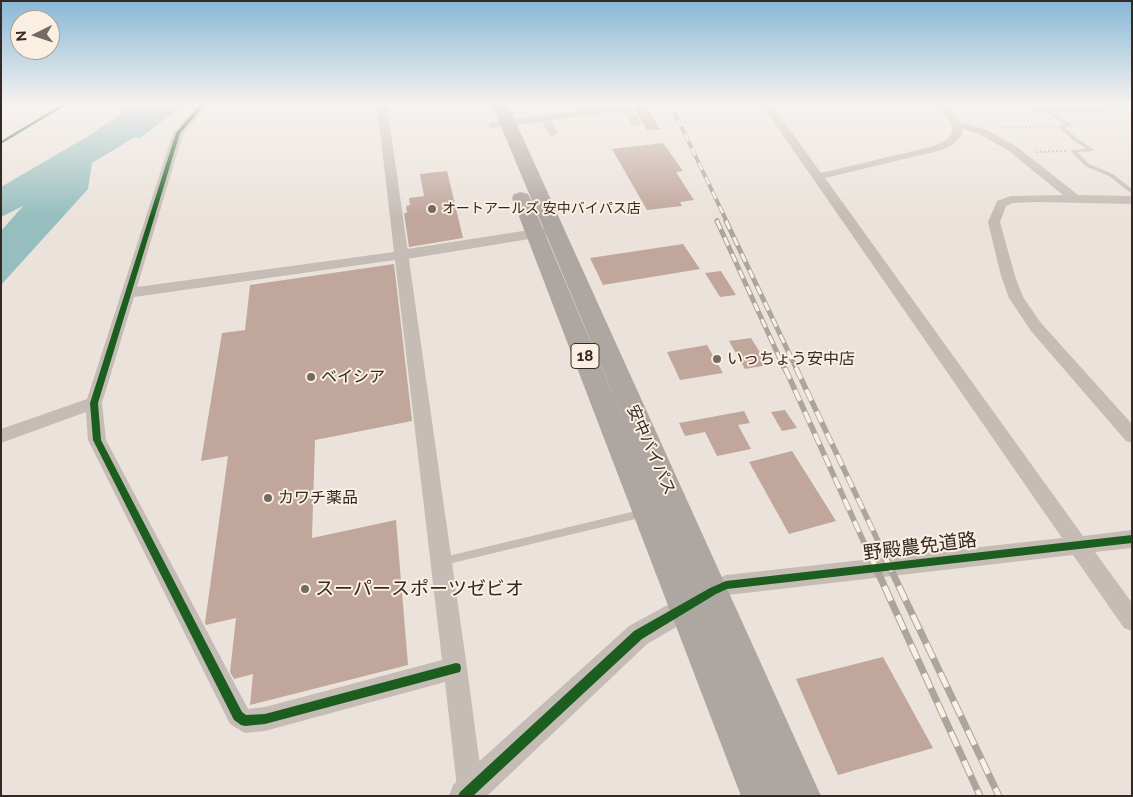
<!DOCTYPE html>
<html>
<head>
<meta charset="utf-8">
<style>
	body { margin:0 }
	#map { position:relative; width:1133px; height:797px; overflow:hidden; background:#ebe3db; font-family:Raleway,sans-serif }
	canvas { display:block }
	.frame { position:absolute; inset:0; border:2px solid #342924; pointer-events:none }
	.north { position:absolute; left:10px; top:10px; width:50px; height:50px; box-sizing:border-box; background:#faefe0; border:1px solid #aba095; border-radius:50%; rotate:266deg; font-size:14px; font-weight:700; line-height:20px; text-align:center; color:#342924 }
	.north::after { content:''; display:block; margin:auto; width:18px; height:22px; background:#746a64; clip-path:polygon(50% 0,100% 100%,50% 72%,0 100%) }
</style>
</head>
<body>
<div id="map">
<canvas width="1133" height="797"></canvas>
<div class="frame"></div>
<div class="north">N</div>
</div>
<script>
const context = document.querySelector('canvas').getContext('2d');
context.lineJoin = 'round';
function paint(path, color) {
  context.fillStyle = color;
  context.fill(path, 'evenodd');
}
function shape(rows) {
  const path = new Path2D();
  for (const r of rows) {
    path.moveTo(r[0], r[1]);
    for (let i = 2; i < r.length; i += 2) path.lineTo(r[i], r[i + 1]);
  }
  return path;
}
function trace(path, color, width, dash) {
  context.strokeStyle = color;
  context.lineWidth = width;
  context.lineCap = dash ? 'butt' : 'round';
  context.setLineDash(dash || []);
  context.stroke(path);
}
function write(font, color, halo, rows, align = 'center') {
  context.font = font + ' Raleway,"Noto Sans JP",sans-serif';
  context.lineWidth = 4;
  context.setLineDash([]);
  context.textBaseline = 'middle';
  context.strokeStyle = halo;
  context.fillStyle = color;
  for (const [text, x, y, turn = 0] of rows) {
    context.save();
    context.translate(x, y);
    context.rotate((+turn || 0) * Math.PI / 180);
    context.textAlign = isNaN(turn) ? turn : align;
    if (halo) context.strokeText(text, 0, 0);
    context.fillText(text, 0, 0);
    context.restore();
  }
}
paint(shape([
	[133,105,184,105,140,138,135,137,92,163,88,189,1,285,1,231,23,206,1,217,1,187,90,135]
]), '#96bebe');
paint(shape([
	[631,105,644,105,660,129,647,130,634,107],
	[663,143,683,171,676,172,694,200,680,202,682,206,647,210,612,149],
	[447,171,463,238,409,247,404,213,407,213,406,206,410,205,409,198,424,196,420,174],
	[683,244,700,269,603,285,590,258],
	[394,264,412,421,315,440,312,538,396,520,408,665,250,705,253,674,234,679,230,672,236,618,206,625,205,623,228,456,201,461,222,333,245,330,250,285],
	[721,271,736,295,720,297,705,273],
	[751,338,768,365,745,369,729,341],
	[707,345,723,373,680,380,667,352],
	[785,410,797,428,782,431,771,412],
	[744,411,750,423,738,425,751,449,717,456,705,432,685,436,679,423],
	[792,451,836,521,789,534,749,462],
	[883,657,933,748,838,775,796,679]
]), '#c0a69b');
trace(shape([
	[1001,128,1051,126],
	[1036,152,1066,151]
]), '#bdb4ad', 2, [2, 2]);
paint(shape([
	[1132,105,1132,107,1121,109,1053,113,1071,124,1071,126,1064,127,1077,138,1094,150,1092,151,1077,152,1089,164,1113,174,1132,189,1132,194,1109,176,1085,166,1071,151,1073,150,1087,149,1073,140,1058,126,1064,124,1045,112,1047,111,1132,105],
	[644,509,647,510,648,513,647,516,644,517,444,565,441,564,439,561,441,558,444,557,644,509]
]), '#c4bcb5');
paint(shape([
	[198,105,208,105,183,134,137,287,394,252,377,105,387,105,467,668,483,788,479,796,461,796,457,788,445,682,265,731,245,733,230,724,88,440,86,412,1,443,1,429,87,399,173,133,198,105],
	[395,260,442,660,265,707,248,709,106,440,102,403,134,297,395,260],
	[626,105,632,108,641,123,640,125,632,125,624,111,551,120,558,133,553,136,549,135,542,122,492,128,487,125,492,122,626,105],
	[762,105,772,105,821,173,934,146,946,140,951,135,953,128,944,112,936,105,948,105,951,108,960,122,987,130,1017,147,1078,195,1132,196,1132,204,1037,202,1013,203,1006,206,1000,222,1015,276,1023,297,1041,323,1132,424,1132,443,1126,441,1031,331,1009,298,1001,276,988,222,997,201,1011,196,1063,195,1009,151,979,134,963,129,961,136,954,144,942,150,825,178,1083,536,1132,530,1132,548,1095,552,1132,603,1132,631,1124,628,1073,555,728,595,713,601,706,598,703,591,706,584,726,575,1062,538,762,105],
	[1028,105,1039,105,1044,110,1039,113,1036,112,1028,105]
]), '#c4bcb5');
paint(shape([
	[555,226,560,228,563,231,560,234,401,260,395,258,393,255,395,252,401,250,555,226],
	[695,590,704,593,708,602,704,611,647,644,487,796,449,796,453,785,629,626,695,590]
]), '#c4bcb5');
paint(shape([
	[492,105,508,105,821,796,741,796,512,198,514,194,521,192,528,194,530,198,629,433,492,105]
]), '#aea6a0');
const railFar3 = shape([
	[671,105,727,222],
	[717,220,718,222]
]);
const railFar2 = shape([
	[717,221,785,370],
	[726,221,797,370]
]);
const railFar1 = shape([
	[785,368,871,558],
	[796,368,886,558]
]);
const rail = shape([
	[871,557,980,796],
	[885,557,999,796]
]);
trace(railFar3, '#aba59f', 4);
trace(railFar2, '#aba59f', 5);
trace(railFar1, '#aba59f', 5.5);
trace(rail, '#aba59f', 7);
trace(railFar3, '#faefe0', 2.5, [8]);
trace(railFar2, '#faefe0', 3, [9]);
trace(railFar1, '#faefe0', 4, [12]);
trace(rail, '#faefe0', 5, [16]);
paint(shape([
	[61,105,66,105,1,144,1,141,61,105],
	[200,105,205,105,180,133,98,403,101,440,242,712,246,715,265,714,456,663,460,664,461,668,460,672,265,724,245,726,241,725,234,720,93,440,90,403,176,133,200,105],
	[1132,535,1132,543,727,589,716,594,642,639,473,796,458,796,460,792,634,631,710,588,726,581,1132,535]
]), '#1b5e20');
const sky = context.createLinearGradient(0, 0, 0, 217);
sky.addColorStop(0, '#87b8d7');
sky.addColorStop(0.48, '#f6f2ef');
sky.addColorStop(1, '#f6f2ef00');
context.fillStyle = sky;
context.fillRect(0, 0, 1133, 217);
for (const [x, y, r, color] of [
	[432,209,5,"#746a64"],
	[717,359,5,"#746a64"],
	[311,377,5,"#746a64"],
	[268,498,5,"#746a64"],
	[305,589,5,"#746a64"]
]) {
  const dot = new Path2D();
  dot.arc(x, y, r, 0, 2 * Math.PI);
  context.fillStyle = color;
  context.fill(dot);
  trace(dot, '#faefe0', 2);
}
write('14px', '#342924', '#faefe0', [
	["オートアールズ 安中バイパス店",442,209]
], 'left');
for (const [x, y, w] of [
	[585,356,28]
]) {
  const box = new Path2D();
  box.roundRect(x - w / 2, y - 12.5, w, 25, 4);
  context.fillStyle = '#faefe0';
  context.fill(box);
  trace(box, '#342924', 1);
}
write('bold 15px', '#342924', null, [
	["18",585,356]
]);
write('16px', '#342924', '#faefe0', [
	["いっちょう安中店",727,359],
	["ベイシア",321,377],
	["カワチ薬品",278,498]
], 'left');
write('16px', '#342924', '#faefe0', [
	["安中バイパス",651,450,66]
]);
write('19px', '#342924', '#faefe0', [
	["野殿農免道路",920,547,-7]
]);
write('19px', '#342924', '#faefe0', [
	["スーパースポーツゼビオ",315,589]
], 'left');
</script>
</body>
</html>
